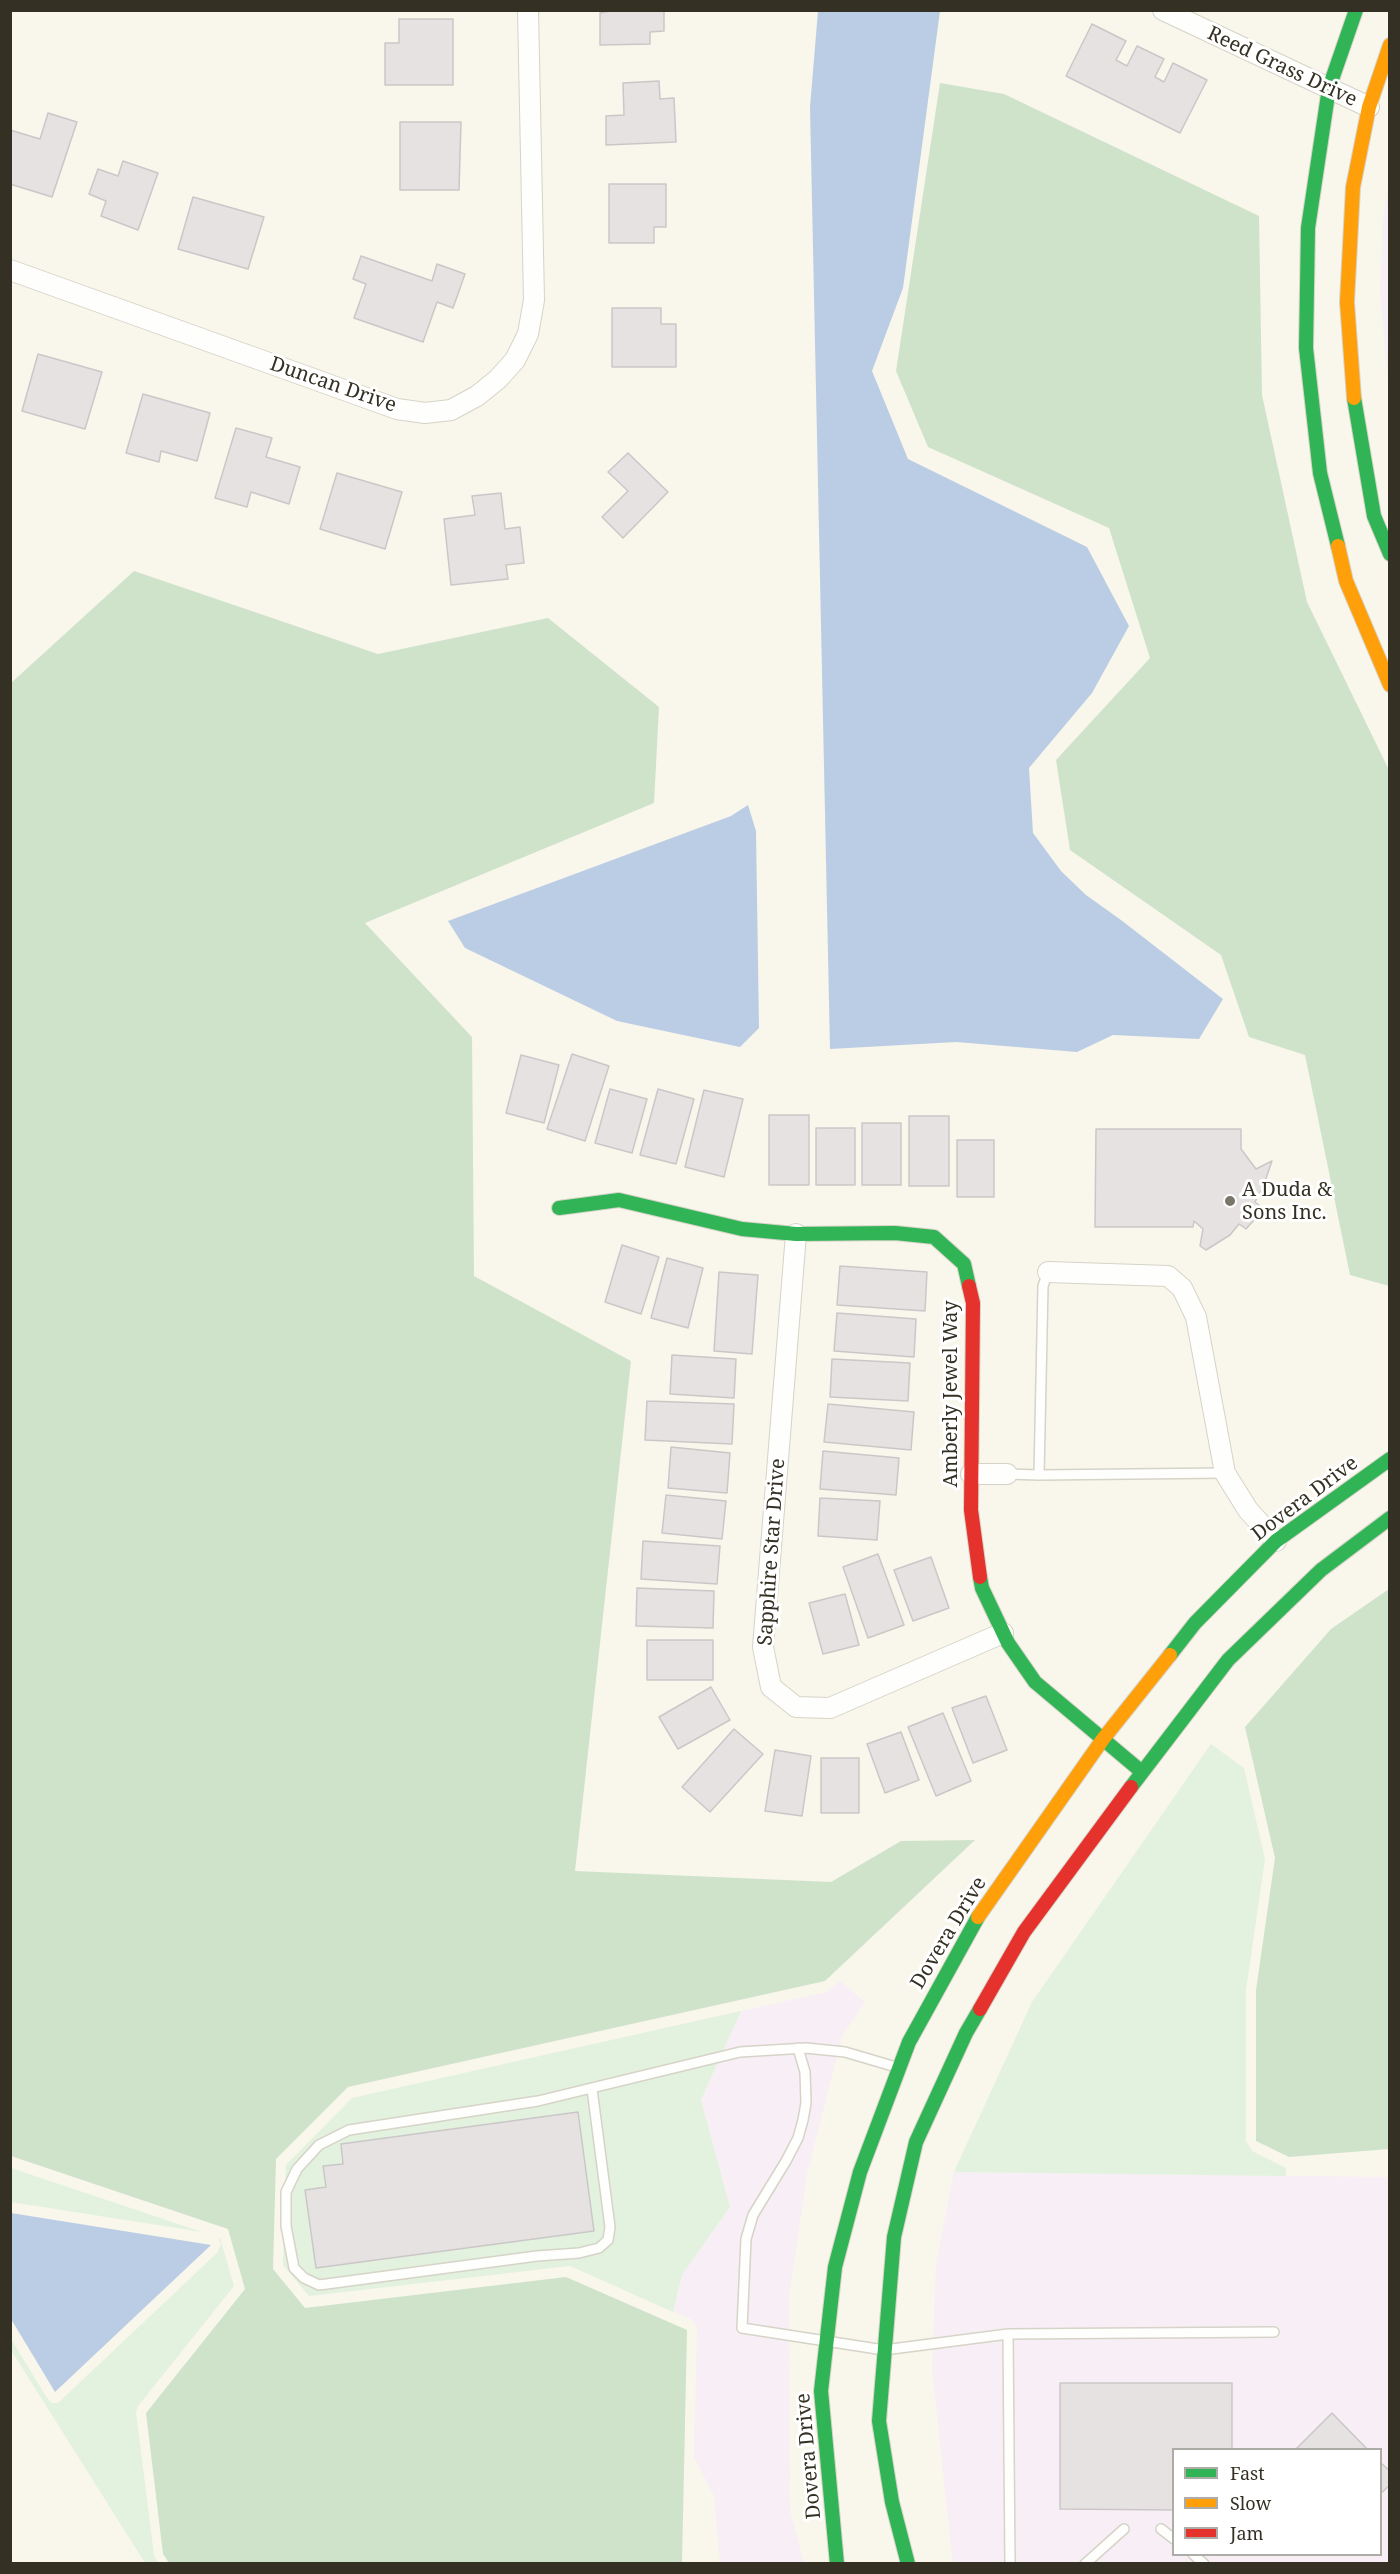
<!DOCTYPE html>
<html>
<head>
<meta charset="utf-8">
<style>
	body { margin:0 }
	#map { position:relative; width:1400px; height:2574px; overflow:hidden; background:#f9f6eb; font-family:"Noto Serif",serif }
	canvas { display:block }
	.frame { position:absolute; inset:0; border:12px solid #343023; pointer-events:none }
	.legend { position:absolute; left:1172px; top:2448px; width:210px; height:108px; box-sizing:border-box; background:#fff; border:2px solid #aeaca7; margin:0; padding:8px 10px; list-style:none; font-size:18px; color:#343023 }
	.legend li { display:flex; align-items:center; gap:12px; height:30px }
	.legend b { width:30px; border:2px solid #aeaca7 }
</style>
</head>
<body>
<div id="map">
<canvas width="1400" height="2574"></canvas>
<div class="frame"></div>
<ul class="legend">
<li><b style="height:8px;background:#30b455"></b>Fast</li>
<li><b style="height:8px;background:#ff9f0a"></b>Slow</li>
<li><b style="height:8px;background:#e5322d"></b>Jam</li>
</ul>
</div>
<script>
const context = document.querySelector('canvas').getContext('2d');
context.lineJoin = 'round';
function paint(path, color) {
  context.fillStyle = color;
  context.fill(path, 'evenodd');
}
function shape(rows) {
  const path = new Path2D();
  for (const r of rows) {
    path.moveTo(r[0], r[1]);
    for (let i = 2; i < r.length; i += 2) path.lineTo(r[i], r[i + 1]);
  }
  return path;
}
function trace(path, color, width, dash) {
  context.strokeStyle = color;
  context.lineWidth = width;
  context.lineCap = dash ? 'butt' : 'round';
  context.setLineDash(dash || []);
  context.stroke(path);
}
function write(font, color, halo, rows, align = 'center') {
  context.font = font + ' "Noto Serif",serif';
  context.lineWidth = 6;
  context.setLineDash([]);
  context.textBaseline = 'middle';
  context.strokeStyle = halo;
  context.fillStyle = color;
  for (const [text, x, y, turn = 0] of rows) {
    context.save();
    context.translate(x, y);
    context.rotate((+turn || 0) * Math.PI / 180);
    context.textAlign = isNaN(turn) ? turn : align;
    if (halo) context.strokeText(text, 0, 0);
    context.fillText(text, 0, 0);
    context.restore();
  }
}
paint(shape([
	[1389,185,1389,392,1380,293,1383,218],
	[840,1981,865,2002,842,2036,807,2174,789,2297,790,2510,804,2563,720,2563,714,2496,694,2457,697,2327,691,2319,673,2312,682,2275,730,2207,701,2100,741,2011,827,1992],
	[954,2172,1389,2177,1389,2563,953,2564,932,2370,936,2264],
	[1174,2450,1380,2450,1380,2554,1174,2554]
]), '#f7eff5');
paint(shape([
	[1211,1744,1244,1768,1265,1859,1246,1990,1246,2141,1252,2151,1286,2168,1286,2176,954,2172,1032,2002],
	[741,2011,701,2100,730,2207,682,2275,673,2312,570,2266,309,2296,283,2265,286,2165,352,2098],
	[10,2168,11,2168,202,2232,11,2202],
	[218,2237,220,2238,234,2286,138,2406,136,2412,154,2555,158,2563,145,2563,11,2350,11,2339,47,2398,52,2403,58,2403,217,2253,221,2244]
]), '#e2f2de');
paint(shape([
	[940,83,1004,94,1259,216,1262,395,1307,602,1389,770,1389,1286,1350,1275,1305,1055,1249,1037,1221,955,1070,850,1056,760,1150,658,1109,528,928,447,896,371],
	[134,571,378,654,548,618,659,707,654,803,365,923,472,1037,474,1276,631,1361,575,1871,831,1882,901,1841,975,1840,825,1981,348,2087,276,2159,273,2269,305,2308,566,2277,687,2330,682,2563,169,2563,163,2554,146,2413,245,2289,228,2229,11,2156,11,683],
	[1389,1589,1389,2149,1289,2157,1256,2141,1256,1990,1275,1858,1245,1727,1331,1629]
]), '#cfe3cb');
paint(shape([
	[818,11,940,11,903,288,872,371,908,459,1087,547,1129,626,1092,693,1029,768,1033,833,1061,871,1086,895,1121,920,1223,999,1199,1039,1113,1035,1077,1052,956,1042,830,1049,810,107],
	[748,805,756,831,759,1028,740,1047,617,1021,465,948,448,921,731,816],
	[11,2213,211,2245,55,2392,11,2319]
]), '#bbcde5');
const building = shape([
	[615,10,664,10,664,31,650,32,650,44,600,45,600,13,615,10],
	[399,19,453,19,453,85,385,85,385,43,399,43,399,19],
	[1092,24,1126,41,1116,60,1127,66,1137,46,1164,59,1155,77,1164,82,1173,63,1207,80,1180,133,1066,76,1092,24],
	[659,81,660,99,674,98,676,142,606,145,606,116,624,115,623,83,659,81],
	[48,113,77,122,52,197,10,184,10,130,40,139,48,113],
	[400,122,461,122,459,190,400,190,400,122],
	[123,161,158,173,138,230,101,216,106,201,89,194,98,169,118,176,123,161],
	[609,184,666,184,666,227,654,227,654,243,609,243,609,184],
	[193,197,264,217,248,269,178,249,193,197],
	[361,256,432,281,437,264,465,274,453,308,437,302,423,342,354,318,366,284,353,279,361,256],
	[612,308,661,308,661,324,676,324,676,367,612,367,612,308],
	[38,354,102,372,85,429,22,411,38,354],
	[143,394,210,413,197,461,161,451,159,462,126,453,143,394],
	[236,428,272,438,266,457,300,467,289,504,251,492,247,507,215,498,236,428],
	[628,453,668,492,623,538,602,517,628,491,608,472,628,453],
	[337,473,402,492,385,549,320,529,337,473],
	[501,493,505,529,520,527,524,563,506,565,508,579,451,585,444,519,475,515,472,496,501,493],
	[572,1054,609,1066,585,1141,547,1129,572,1054],
	[521,1055,559,1065,544,1123,506,1113,521,1055],
	[610,1089,647,1099,632,1153,595,1143,610,1089],
	[658,1089,694,1099,676,1164,640,1155,658,1089],
	[704,1090,743,1099,724,1177,685,1167,704,1090],
	[769,1115,809,1115,809,1185,769,1185,769,1115],
	[909,1116,949,1116,949,1186,909,1186,909,1116],
	[862,1123,901,1123,901,1185,862,1185,862,1123],
	[816,1128,855,1128,855,1185,816,1185,816,1128],
	[1096,1129,1241,1129,1241,1149,1256,1169,1272,1161,1263,1187,1255,1202,1264,1209,1246,1229,1239,1224,1230,1235,1206,1250,1200,1246,1203,1229,1194,1221,1193,1227,1095,1227,1096,1129],
	[957,1140,994,1140,994,1197,957,1197,957,1140],
	[622,1245,659,1257,641,1314,605,1302,622,1245],
	[667,1258,703,1268,688,1328,651,1318,667,1258],
	[840,1266,927,1272,925,1311,837,1305,840,1266],
	[719,1272,758,1275,752,1354,714,1351,719,1272],
	[837,1313,916,1319,914,1357,834,1351,837,1313],
	[672,1355,736,1359,734,1398,670,1394,672,1355],
	[832,1359,910,1363,908,1401,830,1397,832,1359],
	[647,1401,734,1404,732,1444,645,1440,647,1401],
	[828,1404,914,1412,911,1450,824,1442,828,1404],
	[671,1447,730,1453,727,1493,668,1488,671,1447],
	[823,1451,899,1458,896,1495,820,1489,823,1451],
	[666,1495,726,1501,722,1539,662,1533,666,1495],
	[820,1498,880,1501,877,1540,818,1536,820,1498],
	[643,1541,720,1546,717,1584,641,1579,643,1541],
	[878,1554,904,1625,868,1638,843,1567,878,1554],
	[931,1557,949,1608,913,1621,894,1570,931,1557],
	[637,1588,714,1591,713,1628,636,1626,637,1588],
	[845,1594,859,1645,823,1654,809,1603,845,1594],
	[647,1640,713,1640,713,1680,647,1680,647,1640],
	[711,1687,730,1720,678,1749,659,1717,711,1687],
	[986,1696,1007,1750,973,1763,952,1708,986,1696],
	[943,1713,971,1781,936,1796,908,1727,943,1713],
	[734,1729,763,1754,710,1812,682,1787,734,1729],
	[901,1732,919,1780,885,1793,867,1744,901,1732],
	[775,1750,811,1756,802,1816,765,1811,775,1750],
	[821,1758,859,1758,859,1813,821,1813,821,1758],
	[578,2112,594,2231,316,2268,305,2190,326,2187,323,2166,343,2164,341,2144,578,2112],
	[1060,2383,1232,2383,1232,2450,1174,2450,1174,2510,1060,2509,1060,2383],
	[1332,2413,1368,2450,1295,2450,1332,2413],
	[1380,2462,1390,2471,1390,2485,1380,2494,1380,2462]
]);
paint(building, '#e6e2e1');
trace(building, '#cbc7c8', 1.5);
const lane = shape([
	[1007,1474,1039,1475,1043,1286,1048,1272],
	[1039,1475,1225,1473],
	[798,2048,805,2072,806,2103,803,2120,798,2138,786,2161,753,2215,746,2239,742,2328,884,2350,1008,2334,1274,2332],
	[592,2089,610,2227,608,2240,599,2248,579,2253,537,2256,319,2285,304,2278,294,2268,286,2226,286,2192,297,2169,319,2145,349,2130,538,2101,740,2052,806,2048,845,2052,896,2067],
	[1008,2334,1010,2564],
	[1161,2529,1174,2539],
	[1193,2554,1204,2564],
	[1085,2564,1124,2529]
]);
const street = shape([
	[1163,10,1369,107],
	[10,270,397,409,425,413,451,410,477,396,498,379,515,360,528,334,534,300,528,10],
	[796,1234,763,1647,771,1687,796,1707,830,1708,1003,1633],
	[1048,1272,1168,1276,1182,1288,1196,1317,1225,1473,1248,1510,1276,1541],
	[971,1474,1007,1474]
]);
const fast = shape([
	[1354,398,1374,516,1390,554],
	[1338,546,1320,473,1306,348,1308,228,1329,88,1356,10],
	[559,1208,619,1200,742,1229,796,1234,895,1233,934,1237,964,1264,969,1286],
	[980,1577,982,1588,1008,1643,1035,1682,1142,1772],
	[1170,1655,1195,1623,1276,1541,1390,1459],
	[1131,1787,1228,1660,1321,1570,1390,1518],
	[837,2564,821,2391,835,2267,860,2172,909,2042,978,1917],
	[908,2564,892,2502,879,2421,894,2237,916,2142,966,2033,980,2009]
]);
const slow = shape([
	[1354,398,1347,302,1353,187,1369,107,1390,45],
	[1338,546,1346,581,1390,685],
	[978,1917,1103,1739,1170,1655]
]);
const jam = shape([
	[969,1286,973,1303,971,1510,980,1577],
	[980,2009,1024,1932,1131,1787]
]);
trace(lane, '#d6d3c8', 12);
trace(street, '#d6d3c8', 22);
trace(fast, '#d6d3c8', 16);
trace(slow, '#d6d3c8', 16);
trace(jam, '#d6d3c8', 16);
trace(lane, '#fefefc', 9);
trace(street, '#fefefc', 20);
trace(fast, '#30b455', 14);
trace(slow, '#ff9f0a', 14);
trace(jam, '#e5322d', 14);
for (const [x, y, r, color] of [
	[1230,1201,6,"#797569"]
]) {
  const dot = new Path2D();
  dot.arc(x, y, r, 0, 2 * Math.PI);
  context.fillStyle = color;
  context.fill(dot);
  trace(dot, '#fff', 2);
}
write('20px', '#343023', '#fff', [
	["Reed Grass Drive",1282,67,25],
	["Duncan Drive",333,385,19],
	["Amberly Jewel Way",951,1394,-90],
	["Dovera Drive",1305,1499,-37],
	["Sapphire Star Drive",772,1552,-86],
	["Dovera Drive",949,1933,-59],
	["Dovera Drive",809,2456,-95]
]);
write('20px', '#343023', '#fff', [
	["A Duda &",1242,1190],
	["Sons Inc.",1242,1213]
], 'left');
</script>
</body>
</html>
